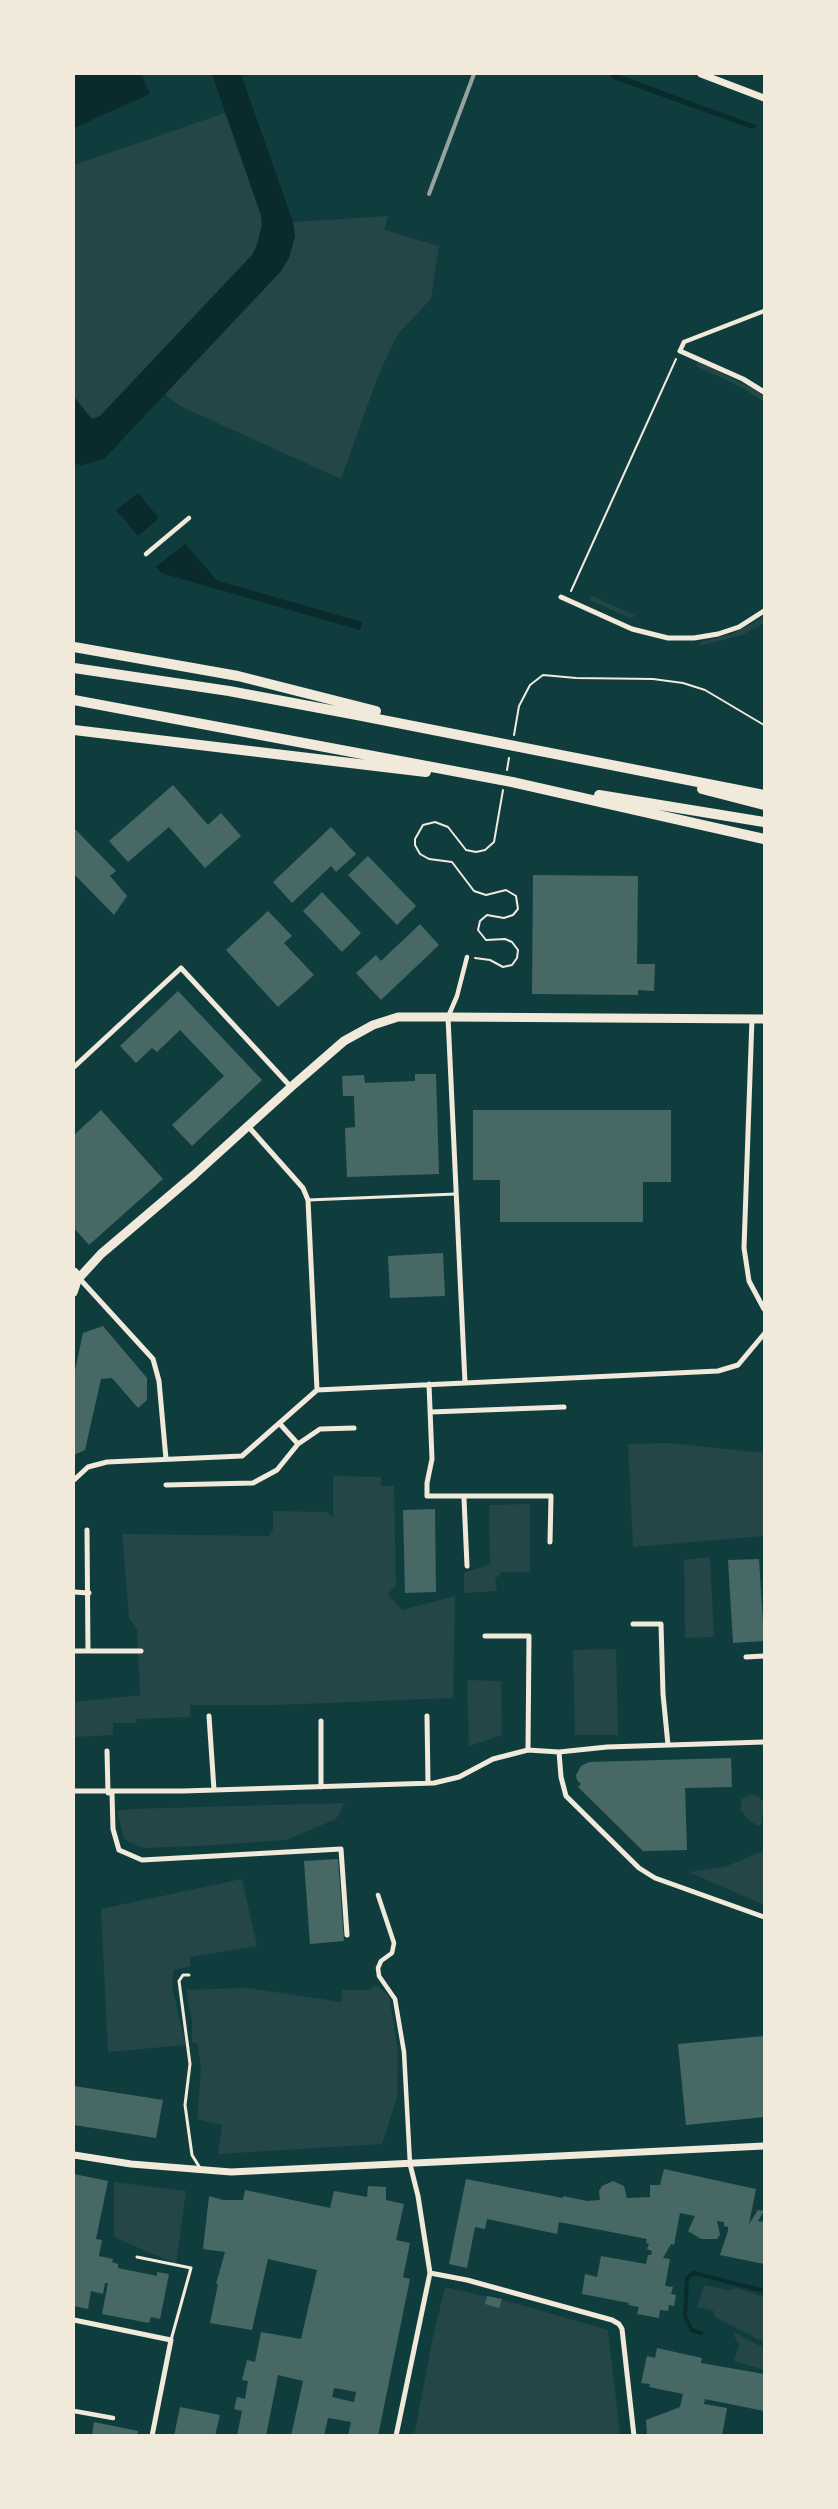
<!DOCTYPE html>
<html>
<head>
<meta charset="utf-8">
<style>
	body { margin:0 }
	#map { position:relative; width:838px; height:2509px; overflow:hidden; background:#0f3d3e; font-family:"Source Sans 3",sans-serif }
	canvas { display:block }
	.frame { position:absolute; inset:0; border:75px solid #f1e9da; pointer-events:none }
</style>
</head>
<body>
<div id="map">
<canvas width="838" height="2509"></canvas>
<div class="frame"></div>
</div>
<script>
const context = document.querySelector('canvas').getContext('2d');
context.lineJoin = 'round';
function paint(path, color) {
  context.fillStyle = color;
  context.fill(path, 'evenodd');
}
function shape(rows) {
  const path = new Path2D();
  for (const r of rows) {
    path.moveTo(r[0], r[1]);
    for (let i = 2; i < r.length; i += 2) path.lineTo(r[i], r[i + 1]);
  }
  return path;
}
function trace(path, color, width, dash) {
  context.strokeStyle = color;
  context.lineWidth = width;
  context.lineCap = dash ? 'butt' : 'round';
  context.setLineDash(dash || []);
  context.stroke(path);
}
paint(shape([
	[225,113,261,215,262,225,257,245,252,255,100,416,92,419,74,397,74,165],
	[388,216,384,230,439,246,431,299,397,335,378,376,341,479,180,406,165,394,281,271,295,236,293,222],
	[698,362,754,389,764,396,764,402,743,388,696,366],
	[592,596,636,616,630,618,590,600],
	[764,617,764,623,742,635,698,646,703,641,732,634],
	[669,1443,764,1453,764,1536,633,1547,628,1444],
	[333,1476,381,1477,381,1486,394,1486,396,1585,388,1594,402,1610,455,1596,453,1698,275,1705,190,1705,190,1717,135,1719,137,1723,113,1723,113,1735,74,1737,74,1702,140,1695,137,1629,129,1618,122,1534,268,1536,273,1530,273,1511,326,1512,333,1517],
	[530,1504,530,1572,501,1572,495,1580,497,1591,464,1593,464,1573,490,1564,489,1505],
	[710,1557,714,1637,685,1638,684,1560],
	[616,1649,618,1735,575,1735,573,1650],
	[467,1680,501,1681,502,1735,469,1746],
	[752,1794,759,1797,764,1803,761,1825,757,1825,749,1820,740,1810,742,1799],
	[345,1803,336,1819,286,1840,199,1846,145,1848,135,1845,124,1839,117,1811,130,1809],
	[764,1852,764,1905,689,1872,725,1867,758,1853],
	[242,1879,257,1946,190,1957,190,1966,174,1970,172,1987,186,2045,108,2052,101,1909],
	[376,1985,389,1996,398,2052,397,2098,382,2144,218,2154,222,2125,197,2119,201,2067,197,2043,192,2043,192,2021,186,1990,247,1988,341,2002,342,1990,370,1990],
	[114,2182,186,2191,176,2264,114,2237],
	[704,2285,728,2290,737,2288,764,2297,764,2342,724,2322,715,2317,714,2311,697,2307],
	[445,2287,514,2303,608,2330,620,2435,414,2436,434,2332],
	[732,2331,764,2348,764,2370,734,2361,739,2345]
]), '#244646');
paint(shape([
	[74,74,141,74,150,94,74,128],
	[212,74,241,74,293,222,295,236,289,258,281,271,104,459,82,465,74,464,74,397,92,419,100,416,252,255,257,245,262,225,261,215],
	[613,74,617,74,758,126,752,129,613,79,611,76],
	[138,493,159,518,138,536,116,510],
	[185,544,218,581,362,622,360,630,161,573,156,567]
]), '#0a2a2b');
trace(shape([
	[701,2333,692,2330,685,2317,687,2278,694,2273,764,2291]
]), '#0a2a2b', 4);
paint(shape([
	[173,785,208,825,221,813,241,836,205,868,169,827,128,862,109,841],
	[331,827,356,854,336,872,331,866,292,903,273,882],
	[74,828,116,871,110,876,127,896,114,915,74,874],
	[368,856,416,906,397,925,348,875],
	[533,875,638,876,637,964,655,964,654,991,638,990,638,995,532,994],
	[322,892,361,933,342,952,303,911],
	[268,911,292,936,284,943,314,975,278,1007,226,950],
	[420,924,439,945,381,1000,356,973,376,955,381,961],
	[178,991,262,1080,192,1146,172,1125,224,1076,180,1030,157,1052,152,1048,136,1063,120,1046],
	[415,1074,436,1074,439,1174,347,1177,345,1128,355,1127,354,1096,343,1096,342,1076,364,1075,365,1083,415,1081],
	[101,1110,163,1179,89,1245,74,1228,74,1135],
	[473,1110,671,1110,671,1182,643,1182,643,1222,500,1222,500,1180,473,1180],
	[443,1253,445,1296,390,1298,388,1256],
	[103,1326,147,1378,147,1400,138,1408,112,1378,101,1379,85,1450,74,1455,74,1375,83,1333],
	[435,1509,436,1592,405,1593,403,1510],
	[759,1559,764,1641,733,1643,728,1560],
	[731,1758,732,1787,685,1788,687,1850,643,1851,578,1787,581,1784,577,1780,576,1775,581,1766,589,1762],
	[338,1859,344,1941,310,1944,304,1861],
	[764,2036,764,2117,686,2125,678,2044],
	[74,2086,163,2100,156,2138,74,2125],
	[664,2169,756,2189,749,2224,758,2210,764,2211,758,2221,764,2222,764,2264,720,2255,728,2231,728,2227,724,2226,724,2222,717,2221,720,2235,717,2239,701,2239,688,2231,695,2216,680,2213,674,2245,671,2244,663,2258,670,2259,665,2286,673,2287,671,2294,676,2295,674,2306,669,2305,668,2311,660,2310,659,2318,637,2314,639,2307,628,2305,629,2303,582,2294,585,2274,597,2277,601,2256,646,2264,648,2255,651,2255,652,2251,647,2249,649,2244,646,2243,647,2239,559,2222,557,2234,487,2219,485,2229,475,2227,467,2268,449,2264,466,2179,563,2198,563,2196,587,2201,600,2200,599,2191,602,2186,613,2181,624,2186,627,2198,650,2197,650,2185,660,2185],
	[74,2174,108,2181,96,2239,102,2240,99,2256,113,2259,112,2262,118,2264,118,2268,157,2276,157,2272,169,2274,160,2319,151,2317,149,2323,102,2314,108,2283,105,2283,103,2294,91,2291,88,2309,74,2306],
	[368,2186,386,2187,386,2200,404,2204,396,2240,410,2243,403,2277,410,2279,378,2436,348,2436,351,2422,328,2418,324,2436,291,2436,303,2381,278,2375,266,2436,237,2436,242,2411,234,2409,237,2397,245,2399,248,2381,242,2380,247,2360,255,2362,261,2332,301,2339,317,2270,268,2259,252,2330,210,2323,218,2284,216,2284,225,2252,203,2249,209,2196,223,2200,243,2200,245,2190,330,2208,334,2191,367,2197],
	[334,2388,356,2392,354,2402,332,2397],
	[487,2296,502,2299,499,2308,485,2304],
	[657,2348,702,2358,701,2363,764,2374,764,2411,705,2399,704,2404,727,2408,722,2436,647,2436,646,2420,680,2407,683,2394,649,2387,650,2384,641,2383,647,2356,655,2358],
	[180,2407,220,2415,215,2436,174,2436],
	[94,2422,138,2431,137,2436,92,2436]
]), '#486865');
trace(shape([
	[571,591,676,359],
	[514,735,519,706,530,685,543,675,576,678,653,679,683,683,705,690,764,725],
	[507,770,509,758],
	[475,958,490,960,503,967,512,965,517,958,518,950,512,942,505,939,486,940,478,930,480,921,487,915,504,918,513,915,518,909,516,896,506,890,486,895,474,891,452,862,429,859,420,854,415,845,415,839,423,825,435,822,448,827,466,850,476,852,485,850,494,842,503,790]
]), '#f1e9da', 2);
trace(shape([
	[308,1200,456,1194],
	[189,1975,183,1975,179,1981,190,2064,185,2105,192,2155,200,2168],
	[137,2257,191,2268,171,2340]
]), '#f1e9da', 3);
trace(shape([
	[680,351,684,342,764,311],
	[146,554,189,518],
	[448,1017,457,996,467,957],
	[378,1895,394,1943,392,1953,381,1961,378,1968,379,1976,395,1999,404,2052,410,2164],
	[74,2411,113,2418]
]), '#f1e9da', 4.5);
trace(shape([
	[680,351,743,379,764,392],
	[561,597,632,629,668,638,694,638,718,634,739,627,764,611],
	[448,1017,465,1383],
	[752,1018,744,1248,749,1281,764,1309],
	[74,1067,181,968,291,1087],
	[247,1125,303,1188,308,1200,317,1390],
	[79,1278,153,1359,159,1381,166,1459],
	[429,1384,432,1459,427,1483,427,1496,551,1496,550,1542],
	[431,1412,564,1407],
	[280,1424,298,1444],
	[74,1480,88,1467,107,1462,242,1456,317,1390,718,1371,738,1365,764,1334],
	[166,1485,253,1483,277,1470,298,1444,320,1429,354,1428],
	[464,1498,467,1566],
	[74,1592,89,1593],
	[633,1624,661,1624,663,1694,668,1745],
	[485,1636,529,1636,528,1750],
	[74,1651,88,1651,87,1530],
	[88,1651,141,1651],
	[746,1657,764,1656],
	[209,1716,214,1790],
	[427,1716,428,1783],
	[107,1751,108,1793],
	[559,1752,561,1777,566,1796,639,1868,655,1878,764,1917],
	[321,1787,321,1721],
	[74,1791,183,1791,434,1783,459,1777,493,1759,528,1750,559,1752,607,1747,764,1742],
	[112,1793,113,1829,119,1850,142,1860,341,1849,347,1935],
	[430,2273,467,2280,612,2320,619,2324,622,2329,634,2436],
	[74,2320,171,2340,152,2436],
	[396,2436,430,2273,418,2196,410,2164]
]), '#f1e9da', 5);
trace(shape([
	[701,74,764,98],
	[74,1293,79,1278],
	[74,2155,131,2164,231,2172,764,2146]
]), '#f1e9da', 7);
trace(shape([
	[74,1272,79,1278,101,1254,194,1175,291,1087,344,1041,373,1025,398,1017,448,1017,764,1019]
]), '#f1e9da', 9);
trace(shape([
	[74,647,238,676,376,711],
	[74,668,229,691,357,715,764,795],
	[74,700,512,782,764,839],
	[74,730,426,772],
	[702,789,764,805],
	[599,795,764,822]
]), '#f1e9da', 10);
trace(shape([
	[429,194,474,74]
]), '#97a49c', 4);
</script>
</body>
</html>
